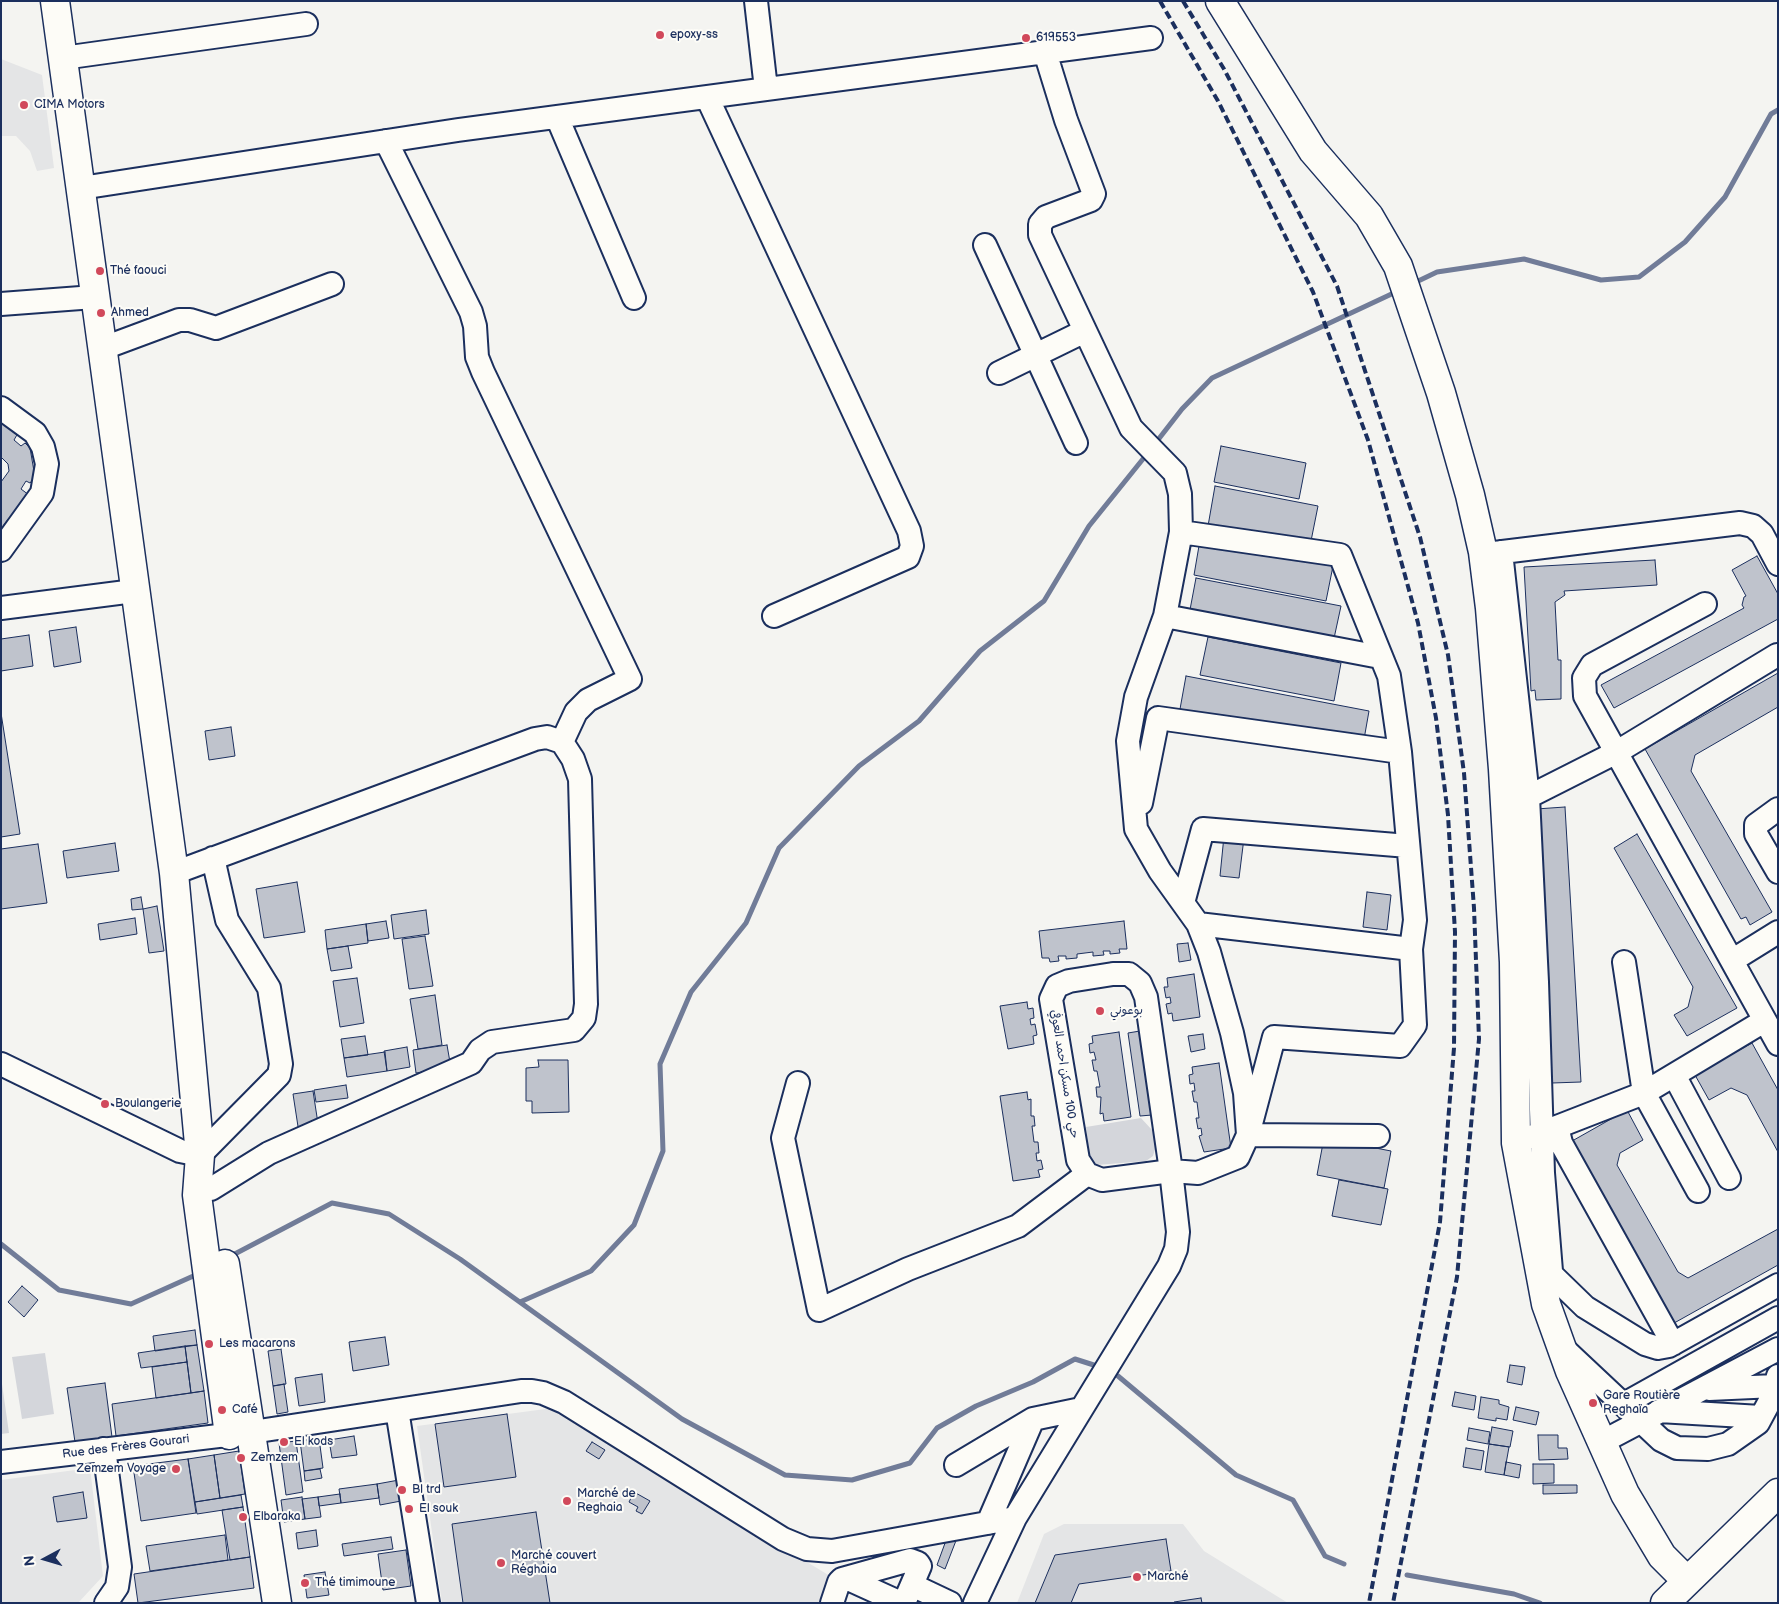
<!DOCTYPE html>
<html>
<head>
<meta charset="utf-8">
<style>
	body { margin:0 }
	#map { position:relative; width:1779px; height:1604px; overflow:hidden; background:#f4f4f1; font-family:"Balsamiq Sans",sans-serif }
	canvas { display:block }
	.frame { position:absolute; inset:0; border:2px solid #1b2f5e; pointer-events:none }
	.north { position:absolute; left:20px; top:1534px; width:50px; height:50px; -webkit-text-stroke:4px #fdfcf7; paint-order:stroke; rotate:264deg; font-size:14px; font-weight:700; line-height:20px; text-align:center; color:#1b2f5e }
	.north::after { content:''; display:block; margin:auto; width:18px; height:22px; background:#1b2f5e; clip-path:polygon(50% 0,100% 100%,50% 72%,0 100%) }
</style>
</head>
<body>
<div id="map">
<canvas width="1779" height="1604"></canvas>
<div class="frame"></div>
<div class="north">N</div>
</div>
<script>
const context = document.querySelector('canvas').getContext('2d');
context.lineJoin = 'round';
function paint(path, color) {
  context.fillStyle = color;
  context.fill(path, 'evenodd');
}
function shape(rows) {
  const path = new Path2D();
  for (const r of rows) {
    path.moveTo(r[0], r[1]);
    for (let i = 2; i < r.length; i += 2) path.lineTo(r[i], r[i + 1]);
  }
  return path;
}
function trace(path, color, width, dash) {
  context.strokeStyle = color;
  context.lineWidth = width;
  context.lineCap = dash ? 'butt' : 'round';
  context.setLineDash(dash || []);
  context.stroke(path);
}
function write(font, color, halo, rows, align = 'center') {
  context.font = font + ' "Balsamiq Sans","Playpen Sans Arabic",sans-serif';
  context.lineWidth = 4;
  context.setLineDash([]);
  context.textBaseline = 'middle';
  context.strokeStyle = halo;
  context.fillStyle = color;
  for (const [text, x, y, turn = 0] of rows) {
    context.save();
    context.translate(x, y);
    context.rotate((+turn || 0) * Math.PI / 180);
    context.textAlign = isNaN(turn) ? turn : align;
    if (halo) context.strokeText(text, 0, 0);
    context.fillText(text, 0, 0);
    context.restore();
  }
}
paint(shape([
	[1,59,42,75,54,168,37,171,30,151,16,136,1,136],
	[553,1408,830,1576,821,1603,442,1603,417,1426],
	[90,1468,103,1576,78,1603,1,1603,1,1480],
	[1064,1524,1183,1524,1204,1551,1288,1603,1017,1603,1044,1534]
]), '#e4e5e6');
paint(shape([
	[1141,1118,1152,1130,1156,1146,1153,1156,1146,1161,1097,1165,1090,1159,1086,1127],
	[45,1353,54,1414,22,1419,12,1357],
	[1,1377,9,1433,1,1434]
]), '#d4d6db');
trace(shape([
	[1412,284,1437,272,1524,259,1601,280,1639,277,1685,242,1725,197,1771,114,1778,110],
	[1154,445,1182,409,1212,378,1398,291],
	[1,1244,59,1290,131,1304,200,1273],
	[229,1257,332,1203,389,1214,460,1259,682,1419,785,1475,852,1480,910,1463,937,1428,976,1406,1033,1382,1075,1359,1100,1367],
	[520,1302,591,1271,634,1225,663,1151,660,1064,691,992,746,923,779,848,859,766,919,721,980,651,1044,601,1089,526,1147,454],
	[1110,1372,1118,1376,1236,1475,1293,1500,1325,1556,1344,1564],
	[1407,1575,1514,1594,1540,1603]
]), '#717c98', 5);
const building = shape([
	[1,415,18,433,14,440,21,446,25,443,30,448,35,477,30,483,26,481,21,489,29,495,13,522,9,518,3,526,7,529,1,537,1,482,9,471,8,464,1,457,1,415],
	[1221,446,1306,463,1299,499,1214,482,1221,446],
	[1215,486,1318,506,1310,546,1208,526,1215,486],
	[1200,540,1333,566,1326,601,1194,575,1200,540],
	[1757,556,1778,594,1778,619,1614,708,1601,685,1744,608,1742,605,1744,597,1746,596,1732,570,1757,556],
	[1655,560,1657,585,1564,591,1565,595,1555,602,1558,660,1561,660,1561,699,1536,700,1535,690,1531,691,1524,567,1655,560],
	[1196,578,1341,606,1333,643,1189,615,1196,578],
	[76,627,81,662,54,667,49,631,76,627],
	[29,635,33,666,1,671,1,639,29,635],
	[1208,637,1341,663,1334,701,1200,675,1208,637],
	[1778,673,1778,707,1695,755,1691,771,1772,912,1750,925,1746,917,1741,919,1645,749,1778,673],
	[1186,676,1369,711,1363,745,1180,709,1186,676],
	[1,713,20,834,1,837,1,713],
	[231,727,235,756,209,760,205,731,231,727],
	[1565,807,1581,1082,1552,1083,1536,809,1565,807],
	[1637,834,1737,1008,1687,1036,1674,1015,1688,1007,1693,987,1614,848,1637,834],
	[1224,836,1244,838,1239,878,1220,876,1224,836],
	[115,843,119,871,67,878,63,851,115,843],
	[38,844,47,903,1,909,1,849,38,844],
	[297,882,305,932,264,938,256,889,297,882],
	[1367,892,1391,895,1387,930,1363,927,1367,892],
	[141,897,143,909,132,910,131,899,141,897],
	[157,906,164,951,149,953,143,909,157,906],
	[426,910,429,934,394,939,391,915,426,910],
	[135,918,137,934,100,940,98,924,135,918],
	[386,921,389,938,368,941,366,924,386,921],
	[1124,921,1127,949,1119,949,1120,953,1110,954,1110,951,1103,951,1104,955,1093,956,1093,952,1077,954,1077,958,1066,959,1066,956,1058,956,1059,961,1050,962,1049,958,1042,958,1039,931,1124,921],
	[366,924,368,943,327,949,325,930,366,924],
	[425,936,433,986,409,989,402,939,425,936],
	[1188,943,1191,960,1179,962,1177,944,1188,943],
	[348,946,352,968,331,971,327,949,348,946],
	[1194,974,1200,1017,1173,1021,1172,1013,1168,1014,1166,1004,1171,1003,1170,997,1166,998,1164,987,1168,987,1167,978,1194,974],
	[357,978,364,1023,340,1027,333,981,357,978],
	[435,995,442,1045,418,1049,410,999,435,995],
	[1027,1002,1028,1009,1033,1008,1034,1018,1030,1019,1031,1025,1035,1024,1037,1035,1033,1036,1034,1044,1008,1049,1000,1006,1027,1002],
	[1140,1031,1152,1115,1140,1116,1128,1033,1140,1031],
	[1119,1032,1131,1117,1104,1121,1103,1113,1100,1114,1101,1097,1097,1097,1096,1087,1100,1087,1097,1071,1094,1071,1092,1060,1096,1060,1094,1052,1090,1053,1089,1044,1093,1043,1092,1036,1119,1032],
	[1203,1034,1205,1049,1191,1052,1188,1036,1203,1034],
	[365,1036,368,1055,344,1058,341,1039,365,1036],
	[1752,1043,1778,1090,1778,1152,1747,1095,1731,1088,1709,1100,1695,1075,1752,1043],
	[447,1045,451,1068,416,1073,413,1050,447,1045],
	[407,1047,410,1067,387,1071,384,1051,407,1047],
	[385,1052,387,1071,347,1077,344,1058,385,1052],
	[538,1060,568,1060,569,1112,532,1113,532,1101,526,1101,526,1068,539,1067,538,1060],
	[1219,1063,1231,1148,1204,1152,1199,1136,1202,1135,1201,1128,1198,1129,1196,1118,1199,1118,1197,1102,1194,1102,1192,1091,1195,1091,1194,1083,1190,1084,1189,1075,1193,1074,1192,1067,1219,1063],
	[346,1085,348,1098,316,1102,314,1090,346,1085],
	[313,1091,319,1130,299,1133,293,1094,313,1091],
	[1027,1092,1028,1100,1031,1099,1031,1116,1034,1116,1035,1126,1032,1126,1034,1142,1038,1142,1039,1153,1036,1153,1037,1161,1041,1160,1043,1169,1038,1170,1040,1177,1013,1181,1000,1096,1027,1092],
	[1627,1110,1643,1140,1620,1153,1617,1165,1678,1272,1688,1278,1778,1229,1778,1265,1667,1327,1565,1145,1627,1110],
	[1324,1138,1391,1151,1384,1188,1317,1175,1324,1138],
	[1339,1180,1388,1189,1381,1225,1332,1216,1339,1180],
	[22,1286,38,1300,24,1317,8,1302,22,1286],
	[195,1330,197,1345,155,1351,153,1336,195,1330],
	[385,1337,389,1365,353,1371,349,1342,385,1337],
	[197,1345,204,1391,191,1393,185,1346,197,1345],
	[185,1346,187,1362,141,1368,138,1353,185,1346],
	[281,1349,286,1384,273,1386,268,1351,281,1349],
	[187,1362,191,1393,156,1398,152,1367,187,1362],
	[1510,1365,1525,1367,1522,1385,1507,1382,1510,1365],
	[322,1374,325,1402,299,1406,295,1378,322,1374],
	[105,1383,112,1437,75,1442,67,1388,105,1383],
	[284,1384,288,1412,277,1414,273,1386,284,1384],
	[204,1391,208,1423,116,1436,112,1404,204,1391],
	[1455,1392,1476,1396,1474,1410,1452,1406,1455,1392],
	[1481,1397,1499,1400,1499,1404,1509,1407,1507,1420,1496,1418,1496,1421,1478,1418,1481,1397],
	[1516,1407,1539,1412,1536,1425,1513,1420,1516,1407],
	[507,1414,516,1477,444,1487,435,1424,507,1414],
	[1492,1427,1513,1431,1510,1447,1489,1444,1492,1427],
	[1469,1428,1490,1432,1488,1444,1467,1440,1469,1428],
	[1538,1435,1558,1435,1558,1448,1567,1448,1568,1459,1539,1460,1538,1435],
	[354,1436,357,1455,332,1458,329,1440,354,1436],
	[319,1438,323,1468,304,1471,300,1441,319,1438],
	[296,1441,303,1492,286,1495,279,1443,296,1441],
	[592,1442,605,1450,599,1459,586,1451,592,1442],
	[1489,1444,1509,1447,1504,1475,1485,1472,1489,1444],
	[1466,1448,1484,1451,1481,1470,1463,1467,1466,1448],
	[239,1451,245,1494,220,1498,214,1455,239,1451],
	[214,1455,220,1498,195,1502,188,1459,214,1455],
	[188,1459,196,1513,141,1521,133,1466,188,1459],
	[1506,1462,1521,1465,1519,1478,1504,1475,1506,1462],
	[1533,1464,1554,1464,1554,1483,1533,1484,1533,1464],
	[320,1469,322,1478,305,1481,304,1471,320,1469],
	[399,1480,401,1501,380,1505,377,1484,399,1480],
	[377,1484,379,1498,341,1503,339,1489,377,1484],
	[1543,1485,1577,1485,1577,1493,1543,1494,1543,1485],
	[83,1492,87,1518,57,1522,53,1497,83,1492],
	[634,1492,650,1501,642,1514,636,1511,638,1507,629,1502,634,1492],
	[340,1494,341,1503,319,1506,318,1497,340,1494],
	[241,1495,243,1507,197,1514,195,1502,241,1495],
	[302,1497,305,1519,284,1522,281,1500,302,1497],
	[318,1497,321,1517,305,1519,302,1499,318,1497],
	[243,1507,250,1557,230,1560,222,1510,243,1507],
	[536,1512,550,1603,463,1603,452,1524,536,1512],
	[316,1530,318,1546,298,1549,296,1533,316,1530],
	[225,1535,228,1560,150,1571,146,1546,225,1535],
	[948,1535,957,1538,945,1569,937,1565,948,1535],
	[391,1537,393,1549,344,1556,342,1544,391,1537],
	[1166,1539,1171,1571,1079,1584,1071,1603,1035,1603,1055,1555,1166,1539],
	[406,1550,411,1586,383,1590,378,1554,406,1550],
	[250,1557,254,1588,138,1603,134,1574,250,1557],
	[325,1572,329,1595,307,1598,304,1575,325,1572],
	[1201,1598,1202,1603,1174,1603,1174,1602,1201,1598]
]);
paint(building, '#bfc3cc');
trace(building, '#1b2f5e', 1);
const minor = shape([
	[756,1,766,89],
	[63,58,306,24],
	[707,97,909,531,912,546,908,557,774,616],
	[557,117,634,298],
	[386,141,471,312,475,326,477,357,483,372,630,679,588,700,576,712,562,742],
	[81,188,458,130,1151,38],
	[985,245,1076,443],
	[1,304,94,297],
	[101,349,179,320,190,320,216,328,332,284],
	[999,373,1085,331],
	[1,408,35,433,43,447,47,464,42,493,1,550],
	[1181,532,1340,555,1389,676,1400,752,1415,920,1411,949,1415,1025,1400,1046,1274,1037,1248,1135,1378,1136],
	[1501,552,1528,797,1537,982,1543,1173,1551,1271],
	[1486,554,1740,523,1753,526,1762,534,1778,564],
	[1705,604,1592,665,1584,678,1585,696,1778,1044],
	[1,608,134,591],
	[1165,616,1380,657],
	[1528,797,1617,752,1777,655],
	[1141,803,1158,718,1400,752],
	[1778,809,1756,825,1756,834,1778,872],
	[174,873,535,739,547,737,562,742,573,759,580,779,586,1004,584,1018,574,1030,492,1042,480,1050,471,1063,269,1153,211,1189],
	[1183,903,1203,829,1408,846],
	[1198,924,1411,949],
	[1733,960,1778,932],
	[1624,962,1644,1093,1698,1191],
	[1113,974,1129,974,1140,983,1146,997,1171,1171,1102,1180,1087,1174,1078,1160,1051,999,1057,986,1069,981,1113,974],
	[1,1064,180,1151,200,1155,279,1075,281,1064,269,988,227,920,213,858],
	[1674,1075,1729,1178],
	[798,1083,783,1138,819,1310,908,1269,1018,1226,1087,1174],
	[1557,1127,1561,1143,1673,1344],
	[1531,1137,1644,1093,1764,1021],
	[1551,1274,1585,1307,1645,1344,1658,1348,1669,1346,1778,1285],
	[1564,1349,1661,1440,1677,1448,1708,1449,1728,1444,1758,1423,1771,1399,1778,1376],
	[1709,1389,1775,1386],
	[1624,1404,1778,1318],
	[397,1410,428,1603],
	[1659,1411,1761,1417],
	[1602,1442,1778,1349],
	[104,1449,120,1567,117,1587,106,1603],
	[1,1462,252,1432,521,1391,532,1391,543,1393,564,1402,783,1539,807,1549,832,1551,1015,1518],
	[956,1465,1033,1419,1081,1409],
	[988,1523,1033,1419],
	[846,1578,901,1603],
	[912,1585,950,1603],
	[832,1603,839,1582,842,1579,910,1560,918,1563,920,1566,904,1603],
	[975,1603,1015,1518,1169,1266,1176,1249,1178,1232,1171,1171,1198,1173,1238,1157,1248,1135,1245,1093,1232,1033,1209,952,1198,924,1160,871,1136,829,1128,741,1136,697,1165,616,1181,532,1180,494,1175,473,1131,428,1040,235,1040,224,1046,217,1091,200,1094,194,1066,120,1045,52]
]);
const major = shape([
	[55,1,174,873,200,1155,197,1195,229,1435],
	[1220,1,1313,151,1369,216,1398,266,1441,393,1470,495,1483,552,1490,608,1503,769,1514,962,1516,1143,1546,1304,1570,1371,1625,1494,1662,1556,1687,1581],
	[225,1264,277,1603],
	[1665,1603,1778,1493]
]);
trace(minor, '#1b2f5e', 26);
trace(major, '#1b2f5e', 31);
trace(minor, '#fdfcf7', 22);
trace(major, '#fdfcf7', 28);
trace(shape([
	[1160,1,1218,101,1313,292,1368,440,1418,623,1436,718,1448,815,1455,932,1454,1048,1440,1222,1369,1603],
	[1183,1,1224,69,1337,286,1420,537,1448,655,1464,773,1474,908,1479,1039,1457,1277,1393,1603]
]), '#1b2f5e', 4, [8, 4]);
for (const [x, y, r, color] of [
	[660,35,5,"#d1495b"],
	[1026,38,5,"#d1495b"],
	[24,105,5,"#d1495b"],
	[100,271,5,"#d1495b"],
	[101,313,5,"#d1495b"],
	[1100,1011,5,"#d1495b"],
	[105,1104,5,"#d1495b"],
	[209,1344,5,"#d1495b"],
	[1593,1403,5,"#d1495b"],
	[222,1410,5,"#d1495b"],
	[284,1442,5,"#d1495b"],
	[241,1458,5,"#d1495b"],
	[176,1469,5,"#d1495b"],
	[402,1490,5,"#d1495b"],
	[567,1501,5,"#d1495b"],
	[409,1509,5,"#d1495b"],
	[243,1517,5,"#d1495b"],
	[501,1563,5,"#d1495b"],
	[1137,1577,5,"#d1495b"],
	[305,1583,5,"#d1495b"]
]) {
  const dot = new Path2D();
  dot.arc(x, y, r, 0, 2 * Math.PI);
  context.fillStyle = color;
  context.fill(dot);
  trace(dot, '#fdfcf7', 2);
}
write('12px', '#1b2f5e', '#fdfcf7', [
	["epoxy-ss",670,35],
	["619553",1036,38],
	["CIMA Motors",34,105],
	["Thé faouci",110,271],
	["Ahmed",111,313],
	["بوعوني",1110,1011],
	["Boulangerie",115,1104],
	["Les macarons",219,1344],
	["Gare Routière",1603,1396],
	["Reghaïa",1603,1410],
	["Café",232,1410],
	["El kods",294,1442],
	["Zemzem",251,1458],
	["Zemzem Voyage",166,1469,"right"],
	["Bl trd",412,1490],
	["Marché de",577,1494],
	["Reghaia",577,1508],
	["El souk",419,1509],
	["Elbaraka",253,1517],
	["Marché couvert",511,1556],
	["Réghaia",511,1570],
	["Marché",1147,1577],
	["Thé timimoune",315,1583]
], 'left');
write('12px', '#1b2f5e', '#fdfcf7', [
	["حي 100 مسكن احمد العوفي",1064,1074,81],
	["Rue des Frères Gourari",126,1447,-7]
]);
</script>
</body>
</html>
